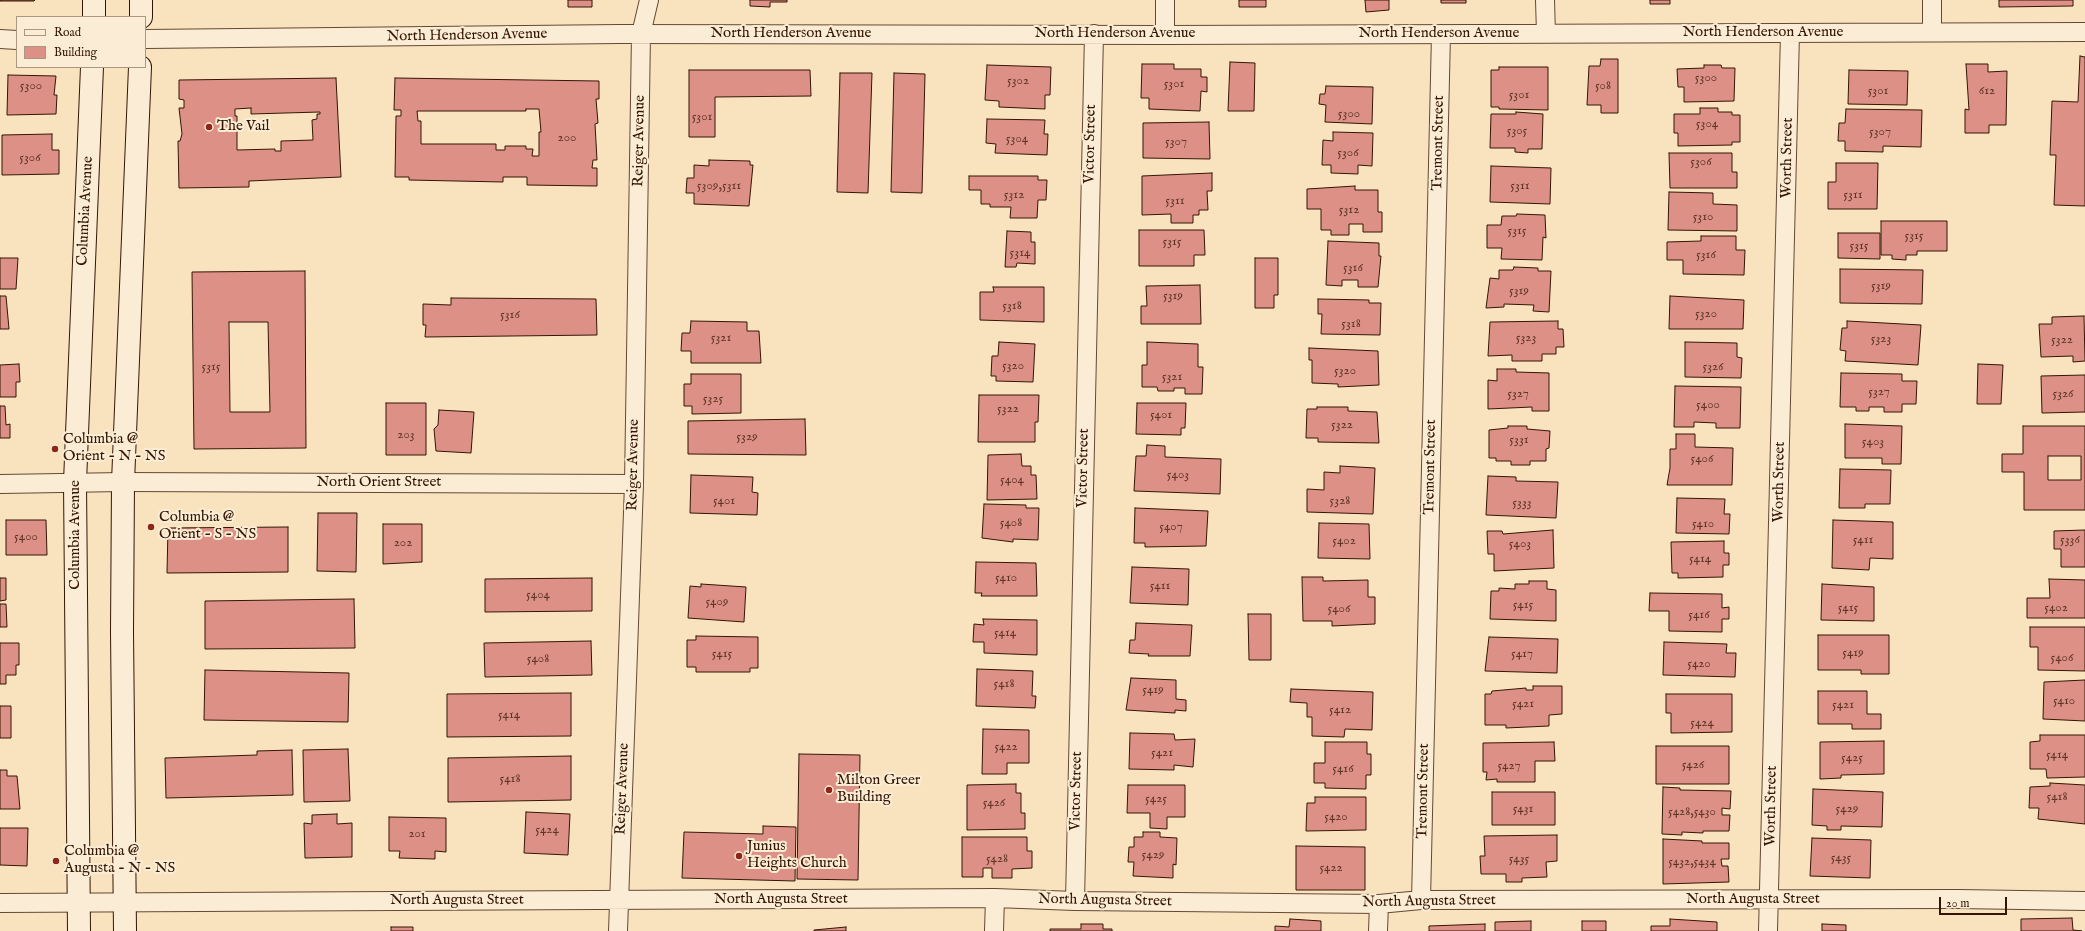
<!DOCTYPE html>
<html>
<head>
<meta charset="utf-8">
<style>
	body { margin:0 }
	#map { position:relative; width:2085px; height:931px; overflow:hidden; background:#f9e3bf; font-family:"IM FELL English",serif }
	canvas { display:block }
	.legend { position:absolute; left:16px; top:16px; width:130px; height:52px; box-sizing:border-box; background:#fbedd5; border:1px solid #ab9781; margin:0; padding:5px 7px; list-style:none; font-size:12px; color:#341504 }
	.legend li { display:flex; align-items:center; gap:8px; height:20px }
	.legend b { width:20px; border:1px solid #ab9781 }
	.scale { position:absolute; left:1939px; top:897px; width:68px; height:18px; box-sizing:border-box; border:2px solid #341504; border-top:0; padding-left:5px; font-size:12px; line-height:14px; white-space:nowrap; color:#341504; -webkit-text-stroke:3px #fbedd5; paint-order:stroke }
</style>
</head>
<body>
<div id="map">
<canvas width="2085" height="931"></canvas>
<ul class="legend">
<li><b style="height:5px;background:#fbedd5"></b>Road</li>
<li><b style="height:11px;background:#dd9186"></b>Building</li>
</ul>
<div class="scale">20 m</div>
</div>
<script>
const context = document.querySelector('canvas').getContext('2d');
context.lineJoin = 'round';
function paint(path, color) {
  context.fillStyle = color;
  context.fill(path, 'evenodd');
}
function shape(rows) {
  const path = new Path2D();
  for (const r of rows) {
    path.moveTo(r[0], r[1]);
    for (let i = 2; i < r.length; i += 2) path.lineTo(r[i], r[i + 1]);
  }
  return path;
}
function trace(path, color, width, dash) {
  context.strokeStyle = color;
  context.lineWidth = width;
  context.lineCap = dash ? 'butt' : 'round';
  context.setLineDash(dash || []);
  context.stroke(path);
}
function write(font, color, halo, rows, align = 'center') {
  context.font = font + ' "IM FELL English",serif';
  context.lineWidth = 4;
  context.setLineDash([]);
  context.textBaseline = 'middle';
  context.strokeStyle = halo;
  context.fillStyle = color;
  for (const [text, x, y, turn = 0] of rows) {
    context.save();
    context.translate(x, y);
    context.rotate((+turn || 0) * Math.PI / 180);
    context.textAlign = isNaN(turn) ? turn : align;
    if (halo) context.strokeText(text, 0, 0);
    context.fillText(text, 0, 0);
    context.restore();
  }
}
const building = shape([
	[0,0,35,0,34,1,0,1,0,0],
	[568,0,592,0,592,7,568,7,568,0],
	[750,0,787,0,787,2,770,2,770,7,750,6,750,0],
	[1239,0,1266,0,1266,7,1239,7,1239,0],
	[1365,0,1389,0,1389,10,1366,12,1365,0],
	[1441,0,1466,0,1466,3,1441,3,1441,0],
	[1650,0,1670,0,1670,4,1650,4,1650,0],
	[1999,0,2073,0,2073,6,1999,7,1999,0],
	[2080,56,2085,57,2085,206,2054,205,2056,155,2050,155,2052,101,2078,102,2080,56],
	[1601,59,1618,59,1618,113,1601,113,1601,105,1587,105,1589,66,1600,66,1601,59],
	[1230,62,1255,63,1254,111,1228,111,1230,62],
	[1142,64,1174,64,1174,69,1201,69,1201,77,1207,77,1207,92,1201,91,1200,111,1149,109,1149,98,1141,98,1142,64],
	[1966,64,1988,64,1988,72,2007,71,2006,125,1989,125,1989,133,1965,133,1965,109,1969,110,1966,64],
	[987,65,1051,67,1050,95,1045,95,1045,109,999,107,999,101,985,100,987,65],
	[1704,65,1721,65,1722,68,1735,68,1734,101,1684,102,1684,87,1678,87,1677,69,1704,68,1704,65],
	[1499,67,1548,67,1548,110,1499,109,1499,107,1491,107,1491,70,1499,70,1499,67],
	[689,70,810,70,811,96,715,97,715,137,689,137,689,70],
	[1849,70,1908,71,1907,105,1848,104,1849,70],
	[840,73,872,73,868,193,837,192,840,73],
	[894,73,925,74,922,193,891,192,894,73],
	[8,75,56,76,54,95,57,95,56,114,7,115,8,75],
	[336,78,341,177,249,181,249,187,179,188,178,141,180,141,182,134,179,108,184,108,184,100,179,99,179,80,336,78],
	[251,108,251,114,320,112,320,114,317,114,317,119,312,120,313,140,281,141,281,151,275,151,275,149,237,150,237,116,235,116,235,109,251,108],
	[395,78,599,81,599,99,596,99,598,123,595,124,597,160,593,160,592,168,597,168,597,186,527,185,527,177,503,177,503,182,409,180,409,177,395,177,396,116,401,116,401,110,394,110,395,78],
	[526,109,539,109,541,132,539,132,539,156,532,156,533,149,526,149,526,146,505,146,505,150,496,150,496,144,421,144,421,121,418,121,417,111,526,111,526,109],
	[1326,86,1373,87,1372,124,1325,122,1326,105,1319,104,1320,94,1325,94,1326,86],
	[1700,108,1718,108,1718,112,1732,112,1732,115,1740,115,1740,142,1732,142,1732,145,1678,146,1678,133,1674,133,1674,114,1700,114,1700,108],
	[1846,109,1922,110,1921,147,1883,146,1883,152,1845,151,1845,141,1838,141,1839,123,1845,123,1846,109],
	[1516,112,1543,114,1542,149,1528,149,1528,153,1515,152,1515,148,1490,148,1491,114,1516,114,1516,112],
	[987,119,1045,120,1044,134,1048,134,1047,155,995,153,996,144,986,143,987,119],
	[1209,122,1210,159,1143,158,1143,123,1209,122],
	[1333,132,1373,133,1372,166,1358,165,1358,174,1331,173,1331,165,1322,165,1323,140,1333,141,1333,132],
	[52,134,52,150,59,150,59,174,2,175,2,135,52,134],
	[1669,153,1732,153,1732,172,1737,172,1737,188,1670,188,1669,153],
	[709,160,750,161,750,165,753,165,749,206,694,204,694,193,686,193,687,178,694,178,694,165,709,166,709,160],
	[1836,163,1878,163,1877,209,1828,209,1828,182,1836,182,1836,163],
	[1491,166,1551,168,1550,204,1490,202,1491,166],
	[1212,173,1212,191,1207,191,1208,210,1199,210,1199,215,1193,215,1193,223,1171,223,1171,214,1142,215,1142,176,1212,173],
	[969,176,1038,176,1038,180,1047,180,1046,200,1038,200,1037,218,1010,218,1011,207,990,207,990,204,981,204,981,190,969,190,969,176],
	[1355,186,1355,190,1378,190,1378,212,1382,212,1382,232,1363,232,1363,224,1349,224,1349,235,1331,235,1331,230,1321,230,1321,209,1307,209,1307,189,1355,186],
	[1669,192,1713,193,1713,204,1737,205,1737,231,1668,230,1669,192],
	[1517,214,1545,215,1546,238,1543,237,1542,260,1501,259,1502,248,1487,248,1487,225,1501,225,1502,216,1516,216,1517,214],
	[1881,221,1947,221,1947,251,1917,251,1917,255,1906,255,1906,260,1892,259,1892,255,1881,255,1881,221],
	[1139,230,1204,230,1205,255,1194,255,1194,266,1139,266,1139,230],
	[1007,231,1031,232,1031,242,1035,242,1035,264,1017,263,1016,267,1005,267,1007,231],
	[1838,233,1880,233,1880,259,1838,258,1838,233],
	[1701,236,1736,236,1736,250,1745,250,1744,275,1683,274,1683,260,1667,260,1667,242,1701,241,1701,236],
	[1328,241,1379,243,1379,256,1381,256,1378,287,1358,287,1358,280,1342,280,1342,286,1326,285,1328,241],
	[0,258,18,258,16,289,0,289,0,258],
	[1255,258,1278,258,1278,295,1274,295,1274,308,1255,308,1255,258],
	[1514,267,1538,268,1538,271,1551,271,1549,312,1533,311,1534,305,1504,304,1504,307,1486,308,1490,278,1499,279,1499,270,1513,270,1514,267],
	[1840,269,1923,270,1922,304,1840,303,1840,269],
	[305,271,306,448,194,449,192,272,305,271],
	[229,322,268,322,270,412,230,412,229,322],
	[1200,285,1201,324,1141,324,1141,306,1147,306,1146,286,1200,285],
	[993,287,1044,287,1044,322,980,320,980,292,994,292,993,287],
	[0,296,6,296,9,329,0,329,0,296],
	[1670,296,1744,300,1743,329,1669,329,1670,296],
	[451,298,596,299,597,335,425,337,426,325,423,325,423,304,451,305,451,298],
	[1318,299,1369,300,1369,303,1381,303,1380,335,1321,334,1322,314,1318,314,1318,299],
	[2084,316,2085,361,2073,362,2073,356,2041,357,2039,324,2052,324,2052,317,2084,316],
	[691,321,747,322,747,331,759,331,761,363,691,363,691,351,681,351,682,333,690,333,691,321],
	[1558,321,1558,329,1563,329,1564,347,1556,347,1556,354,1542,354,1542,361,1512,361,1512,355,1488,356,1490,322,1558,321],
	[1847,321,1921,325,1918,365,1845,361,1846,351,1840,350,1842,328,1847,328,1847,321],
	[999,342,1035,344,1033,382,996,381,996,376,991,376,992,356,998,356,999,342],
	[1147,342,1198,344,1198,367,1203,367,1202,394,1185,394,1185,388,1174,388,1174,391,1158,391,1157,387,1142,387,1142,365,1147,365,1147,342],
	[1685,342,1737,343,1737,357,1742,358,1741,378,1685,377,1685,342],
	[1309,348,1378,351,1379,385,1338,387,1338,384,1312,383,1312,360,1309,360,1309,348],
	[19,364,20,382,16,382,16,397,0,397,0,365,19,364],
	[1978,364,2003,365,2001,404,1977,404,1978,364],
	[1497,369,1516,369,1516,372,1549,373,1549,411,1532,411,1532,407,1488,409,1488,380,1497,381,1497,369],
	[1841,373,1902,374,1902,381,1917,381,1916,404,1902,404,1902,412,1884,412,1884,407,1869,407,1869,411,1856,411,1856,407,1840,407,1841,373],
	[691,374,741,374,741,413,692,414,692,406,684,406,684,384,691,384,691,374],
	[2085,375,2085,412,2042,413,2041,376,2085,375],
	[1675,386,1741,387,1740,428,1716,428,1716,423,1694,422,1694,427,1674,427,1675,386],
	[979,395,1039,395,1038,422,1035,422,1035,442,978,442,979,395],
	[386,403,426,403,426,455,386,455,386,403],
	[1137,403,1186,403,1185,428,1181,428,1181,435,1136,434,1137,403],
	[0,406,5,406,6,425,10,424,10,438,0,438,0,406],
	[1317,407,1348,407,1348,411,1377,412,1379,443,1318,442,1318,438,1306,438,1307,409,1317,409,1317,407],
	[439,410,474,412,471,453,436,451,434,429,438,425,439,410],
	[805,419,806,455,688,454,688,421,805,419],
	[1845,424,1902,426,1901,464,1882,464,1882,458,1845,458,1845,424],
	[1508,426,1527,426,1527,429,1550,431,1549,448,1546,449,1546,461,1530,461,1530,465,1511,465,1511,461,1496,461,1496,458,1489,458,1489,430,1508,428,1508,426],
	[2023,426,2085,426,2085,510,2024,510,2024,472,2002,472,2002,454,2023,454,2023,426],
	[2048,456,2081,456,2081,480,2048,480,2048,456],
	[1676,434,1695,434,1695,447,1733,448,1732,485,1667,485,1670,468,1670,449,1676,449,1676,434],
	[1147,445,1165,446,1165,457,1221,459,1220,494,1134,491,1136,456,1146,456,1147,445],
	[1021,454,1022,466,1031,466,1031,475,1036,475,1037,499,987,500,988,455,1021,454],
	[1340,466,1375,468,1373,514,1307,512,1307,489,1324,490,1324,472,1340,473,1340,466],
	[1840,469,1891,470,1890,504,1865,504,1865,508,1839,508,1840,469],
	[691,475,753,477,752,492,758,493,757,515,690,513,691,475],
	[1488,476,1516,477,1516,481,1558,482,1556,518,1486,515,1488,476],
	[1677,498,1725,499,1724,514,1730,514,1729,534,1676,533,1677,498],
	[984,504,1026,505,1026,508,1039,508,1038,540,1013,539,1013,542,982,538,984,504],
	[1135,508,1208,511,1206,546,1145,547,1145,543,1134,543,1135,508],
	[318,513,357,513,356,572,317,571,318,513],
	[6,520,46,520,47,555,6,555,6,520],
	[1833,520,1893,522,1893,559,1870,558,1869,570,1832,568,1833,520],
	[1319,523,1369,524,1370,559,1318,558,1319,523],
	[383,524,422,524,422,562,383,564,383,524],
	[288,527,288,572,167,573,168,528,288,527],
	[1553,530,1554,568,1494,571,1494,554,1488,554,1487,531,1502,531,1503,534,1553,530],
	[2085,530,2085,567,2061,567,2061,549,2054,549,2054,531,2085,530],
	[1724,541,1724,553,1729,553,1729,565,1723,565,1723,577,1678,578,1678,573,1672,573,1671,542,1724,541],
	[976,562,1036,563,1037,596,981,596,982,593,975,593,976,562],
	[1132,567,1189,569,1188,605,1130,603,1132,567],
	[1302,577,1323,577,1323,581,1368,580,1368,597,1375,597,1375,624,1332,626,1332,621,1303,621,1302,577],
	[0,578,6,578,6,600,0,601,0,578],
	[592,578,592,611,485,612,485,579,592,578],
	[2049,579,2085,580,2085,618,2027,618,2027,598,2050,598,2049,579],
	[1529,581,1547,581,1547,589,1556,590,1556,621,1490,619,1491,591,1499,591,1499,588,1515,589,1515,584,1529,584,1529,581],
	[701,584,746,587,744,622,688,618,690,586,701,587,701,584],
	[1822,584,1874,587,1874,621,1821,620,1822,584],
	[1650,593,1722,594,1722,608,1729,607,1729,619,1722,619,1722,632,1669,631,1669,611,1649,611,1650,593],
	[354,599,355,648,205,649,205,601,354,599],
	[0,604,6,604,7,627,0,627,0,604],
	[1248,614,1271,614,1271,660,1249,660,1248,614],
	[983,619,1037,620,1037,655,984,653,984,642,973,642,974,624,984,625,983,619],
	[1136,623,1192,625,1190,656,1148,656,1149,654,1129,653,1130,640,1135,640,1136,623],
	[2030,627,2085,627,2085,671,2038,670,2038,647,2030,647,2030,627],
	[1818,635,1889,635,1889,674,1861,674,1861,670,1818,670,1818,635],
	[696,636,758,637,758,668,750,668,750,672,696,672,696,667,687,667,687,640,696,640,696,636],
	[1489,637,1558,639,1557,673,1485,671,1489,637],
	[591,641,592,675,485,677,484,643,591,641],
	[1664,642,1727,644,1726,653,1736,653,1735,677,1663,675,1664,642],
	[0,643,19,643,19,665,16,665,16,675,6,675,6,684,0,684,0,643],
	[977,669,1033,671,1032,696,1036,696,1035,708,976,706,977,669],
	[205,670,349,673,348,722,204,720,205,670],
	[1131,678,1176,680,1176,699,1186,700,1186,711,1175,710,1175,713,1126,710,1131,678],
	[2085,680,2085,721,2043,719,2044,682,2085,680],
	[1533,686,1562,686,1562,714,1549,715,1549,726,1506,728,1506,725,1485,725,1485,694,1491,694,1492,691,1526,688,1526,690,1533,690,1533,686],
	[1291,689,1373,692,1372,730,1345,729,1344,737,1312,736,1312,717,1307,717,1307,703,1290,702,1291,689],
	[1818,691,1867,691,1867,714,1881,714,1881,729,1852,729,1852,724,1818,724,1818,691],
	[571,693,571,736,447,737,447,694,571,693],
	[1666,694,1732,694,1732,732,1671,733,1671,713,1666,713,1666,694],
	[0,706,11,706,11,738,0,738,0,706],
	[983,729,1029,730,1029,763,1007,763,1007,774,982,774,983,729],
	[1130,733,1174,734,1175,740,1195,739,1193,767,1174,765,1174,770,1129,769,1130,733],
	[2040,735,2085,735,2085,777,2047,778,2046,769,2030,769,2030,742,2040,741,2040,735],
	[1884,741,1884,774,1841,775,1841,778,1820,779,1820,742,1884,741],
	[1325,742,1367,742,1367,754,1371,754,1371,775,1366,775,1366,789,1325,788,1325,783,1314,783,1314,763,1325,763,1325,742],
	[1554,742,1555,761,1535,761,1535,782,1497,782,1497,779,1486,780,1487,772,1483,772,1483,743,1554,742],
	[1656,746,1729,746,1729,784,1656,784,1656,746],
	[348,749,350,801,304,802,303,750,348,749],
	[292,750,293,795,166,798,165,758,257,755,257,751,292,750],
	[799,754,860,755,858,880,797,879,799,754],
	[571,756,571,800,448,802,448,758,571,756],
	[0,770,7,770,7,776,17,776,20,809,0,809,0,770],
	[2050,783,2085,785,2085,824,2038,819,2039,808,2029,808,2030,787,2050,786,2050,783],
	[1016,784,1016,793,1021,793,1021,813,1025,813,1025,829,967,830,967,785,1016,784],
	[1128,785,1185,785,1185,817,1167,817,1167,829,1150,828,1150,813,1127,813,1128,785],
	[1663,787,1680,788,1680,790,1731,791,1730,809,1722,808,1722,815,1730,815,1729,831,1703,831,1703,833,1682,832,1682,835,1662,834,1663,787],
	[1813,789,1883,792,1882,827,1841,826,1841,830,1827,830,1827,826,1812,825,1813,789],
	[1492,792,1555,792,1555,825,1492,825,1492,792],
	[1315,797,1366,797,1366,830,1306,831,1307,803,1315,803,1315,797],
	[526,812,570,814,568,855,524,853,526,812],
	[337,814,337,824,352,823,352,857,305,858,304,823,312,824,312,815,337,814],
	[389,817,446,818,446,852,435,851,435,859,399,858,400,851,389,851,389,817],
	[763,826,796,827,795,881,682,878,684,832,763,834,763,826],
	[0,828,28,828,27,866,0,865,0,828],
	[1143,832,1160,832,1160,837,1177,838,1176,865,1173,864,1173,878,1133,876,1134,862,1128,862,1129,847,1134,847,1134,837,1143,837,1143,832],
	[1557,835,1557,861,1546,862,1547,877,1522,878,1522,882,1506,882,1506,874,1481,874,1480,856,1485,856,1484,836,1557,835],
	[962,837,1027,837,1027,851,1032,851,1032,868,1012,869,1012,878,992,878,992,868,983,868,983,877,962,877,962,837],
	[1812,838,1871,840,1870,878,1810,876,1812,838],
	[1663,839,1702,841,1702,843,1729,843,1729,859,1721,859,1722,866,1728,866,1729,882,1663,884,1663,839],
	[1296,846,1365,847,1365,890,1296,890,1296,846],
	[2072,918,2073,930,2082,931,2021,931,2021,919,2072,918],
	[1290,919,1321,921,1321,931,1275,931,1275,926,1289,927,1290,919],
	[1670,919,1717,922,1717,931,1651,931,1651,926,1670,926,1670,919],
	[1531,921,1531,931,1495,931,1495,922,1531,921],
	[1582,921,1606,921,1606,931,1582,931,1582,921],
	[1081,924,1103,924,1103,929,1112,929,1112,931,1050,931,1050,929,1081,929,1081,924],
	[1485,924,1485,931,1429,931,1429,926,1485,924],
	[1822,924,1846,925,1846,931,1822,931,1822,924],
	[391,927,413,927,413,931,391,931,391,927],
	[846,927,846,931,814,931,814,930,846,927]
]);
paint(building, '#dd9186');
trace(building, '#341504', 1);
const minor = shape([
	[1165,0,1165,35],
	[1545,0,1546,34],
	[1932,32,1932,0],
	[0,39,17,40],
	[145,39,620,34,1165,35,2085,32],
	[0,484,123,482,634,484],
	[1421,900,1441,34],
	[1075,901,1094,34],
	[0,903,995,898,1075,901,1379,904,1421,900,1958,899,2085,901],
	[618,931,634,484,641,34,649,0],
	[994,931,995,898],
	[1378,931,1379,904],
	[1768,931,1790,33]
]);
const secondary = shape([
	[94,17,94,0],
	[141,17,141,0],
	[79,931,75,482,92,67],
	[125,931,122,631,123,482,140,67]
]);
trace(minor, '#654833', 20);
trace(secondary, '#341504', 24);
trace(minor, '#fbedd5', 18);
trace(secondary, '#fbedd5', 22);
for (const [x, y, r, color] of [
	[209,127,4,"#8f2418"],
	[55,449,4,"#8f2418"],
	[151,527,4,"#8f2418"],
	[829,790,4,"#8f2418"],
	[739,856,4,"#8f2418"],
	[56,861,4,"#8f2418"]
]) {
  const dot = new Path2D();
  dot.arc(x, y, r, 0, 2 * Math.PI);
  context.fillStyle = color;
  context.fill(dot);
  trace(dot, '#fbedd5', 1.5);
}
write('13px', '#5e3424', null, [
	["5300",1706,78],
	["5302",1018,81],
	["5301",1174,84],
	["5300",31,86],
	["508",1603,86],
	["5301",1878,91],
	["612",1987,91],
	["5301",1519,95],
	["5300",1349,114],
	["5301",702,117],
	["5304",1707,124],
	["5305",1517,131],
	["5307",1880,132],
	["200",567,138],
	["5304",1017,139],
	["5307",1176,142],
	["5306",1348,153],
	["5306",30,158],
	["5306",1701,162],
	["5309,5311",719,186],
	["5311",1520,186],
	["5312",1014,195],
	["5311",1853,195],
	["5311",1175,201],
	["5312",1349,210],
	["5310",1703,217],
	["5315",1517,231],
	["5315",1914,236],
	["5315",1172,242],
	["5315",1859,246],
	["5314",1020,253],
	["5316",1706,255],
	["5316",1353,268],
	["5319",1881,286],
	["5319",1519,291],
	["5319",1173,296],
	["5318",1012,306],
	["5320",1706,314],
	["5316",510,315],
	["5318",1351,324],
	["5321",721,338],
	["5323",1526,338],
	["5323",1881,339],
	["5322",2062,340],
	["5320",1013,366],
	["5315",211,367],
	["5326",1713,367],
	["5320",1345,371],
	["5321",1172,377],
	["5327",1879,392],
	["5327",1518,394],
	["5326",2063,394],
	["5325",713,399],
	["5400",1708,405],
	["5322",1008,409],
	["5401",1161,415],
	["5322",1342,425],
	["203",406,435],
	["5329",747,437],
	["5331",1519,440],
	["5403",1873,442],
	["5406",1702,459],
	["5403",1178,475],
	["5404",1012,480],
	["5401",724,501],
	["5328",1340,501],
	["5333",1522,503],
	["5408",1011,523],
	["5410",1703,524],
	["5407",1171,527],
	["5400",26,537],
	["5411",1863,540],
	["5336",2070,540],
	["5402",1344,541],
	["202",403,543],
	["5403",1520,544],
	["5414",1700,559],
	["5410",1006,578],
	["5411",1160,586],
	["5404",538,595],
	["5409",717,602],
	["5415",1523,605],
	["5415",1848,608],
	["5402",2056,608],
	["5406",1339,609],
	["5416",1699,615],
	["5414",1005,633],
	["5419",1853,653],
	["5415",722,654],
	["5417",1522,654],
	["5406",2062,658],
	["5408",538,659],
	["5420",1699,664],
	["5418",1004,684],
	["5419",1153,690],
	["5410",2064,701],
	["5421",1523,704],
	["5421",1843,705],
	["5412",1340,710],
	["5414",509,715],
	["5424",1702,723],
	["5422",1006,747],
	["5421",1162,753],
	["5414",2057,755],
	["5425",1852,758],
	["5426",1693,765],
	["5427",1509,766],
	["5416",1343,769],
	["5418",510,779],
	["5418",2057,797],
	["5425",1156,799],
	["5426",994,803],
	["5431",1523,809],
	["5429",1847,809],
	["5428,5430",1692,812],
	["5420",1336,817],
	["5424",547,830],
	["201",417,834],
	["5429",1153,855],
	["5435",1841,858],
	["5428",997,859],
	["5435",1519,859],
	["5432,5434",1692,862],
	["5422",1331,868]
]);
write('15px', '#341504', '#fbedd5', [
	["North Henderson Avenue",1763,33],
	["North Henderson Avenue",791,34],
	["North Henderson Avenue",1115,34],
	["North Henderson Avenue",1439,34],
	["North Henderson Avenue",467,36,-1],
	["Reiger Avenue",640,141,-89],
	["Tremont Street",1439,143,-89],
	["Victor Street",1091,144,-89],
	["Worth Street",1788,158,-89],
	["Columbia Avenue",86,211,-87],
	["Reiger Avenue",634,465,-89],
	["Tremont Street",1431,467,-89],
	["Victor Street",1084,468,-89],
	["Worth Street",1780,482,-89],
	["North Orient Street",379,483],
	["Columbia Avenue",76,535,-90],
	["Reiger Avenue",623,789,-88],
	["Victor Street",1077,791,-89],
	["Tremont Street",1424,791,-89],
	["Worth Street",1772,806,-89],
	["North Augusta Street",781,900],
	["North Augusta Street",1753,900],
	["North Augusta Street",457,901],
	["North Augusta Street",1105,901,1],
	["North Augusta Street",1429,902,-1]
]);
write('15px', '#341504', '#fbedd5', [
	["The Vail",217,127],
	["Columbia @",63,440],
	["Orient - N - NS",63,457],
	["Columbia @",159,518],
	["Orient - S - NS",159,535],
	["Milton Greer",837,781],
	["Building",837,798],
	["Junius",747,847],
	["Heights Church",747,864],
	["Columbia @",64,852],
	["Augusta - N - NS",64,869]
], 'left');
</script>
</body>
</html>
